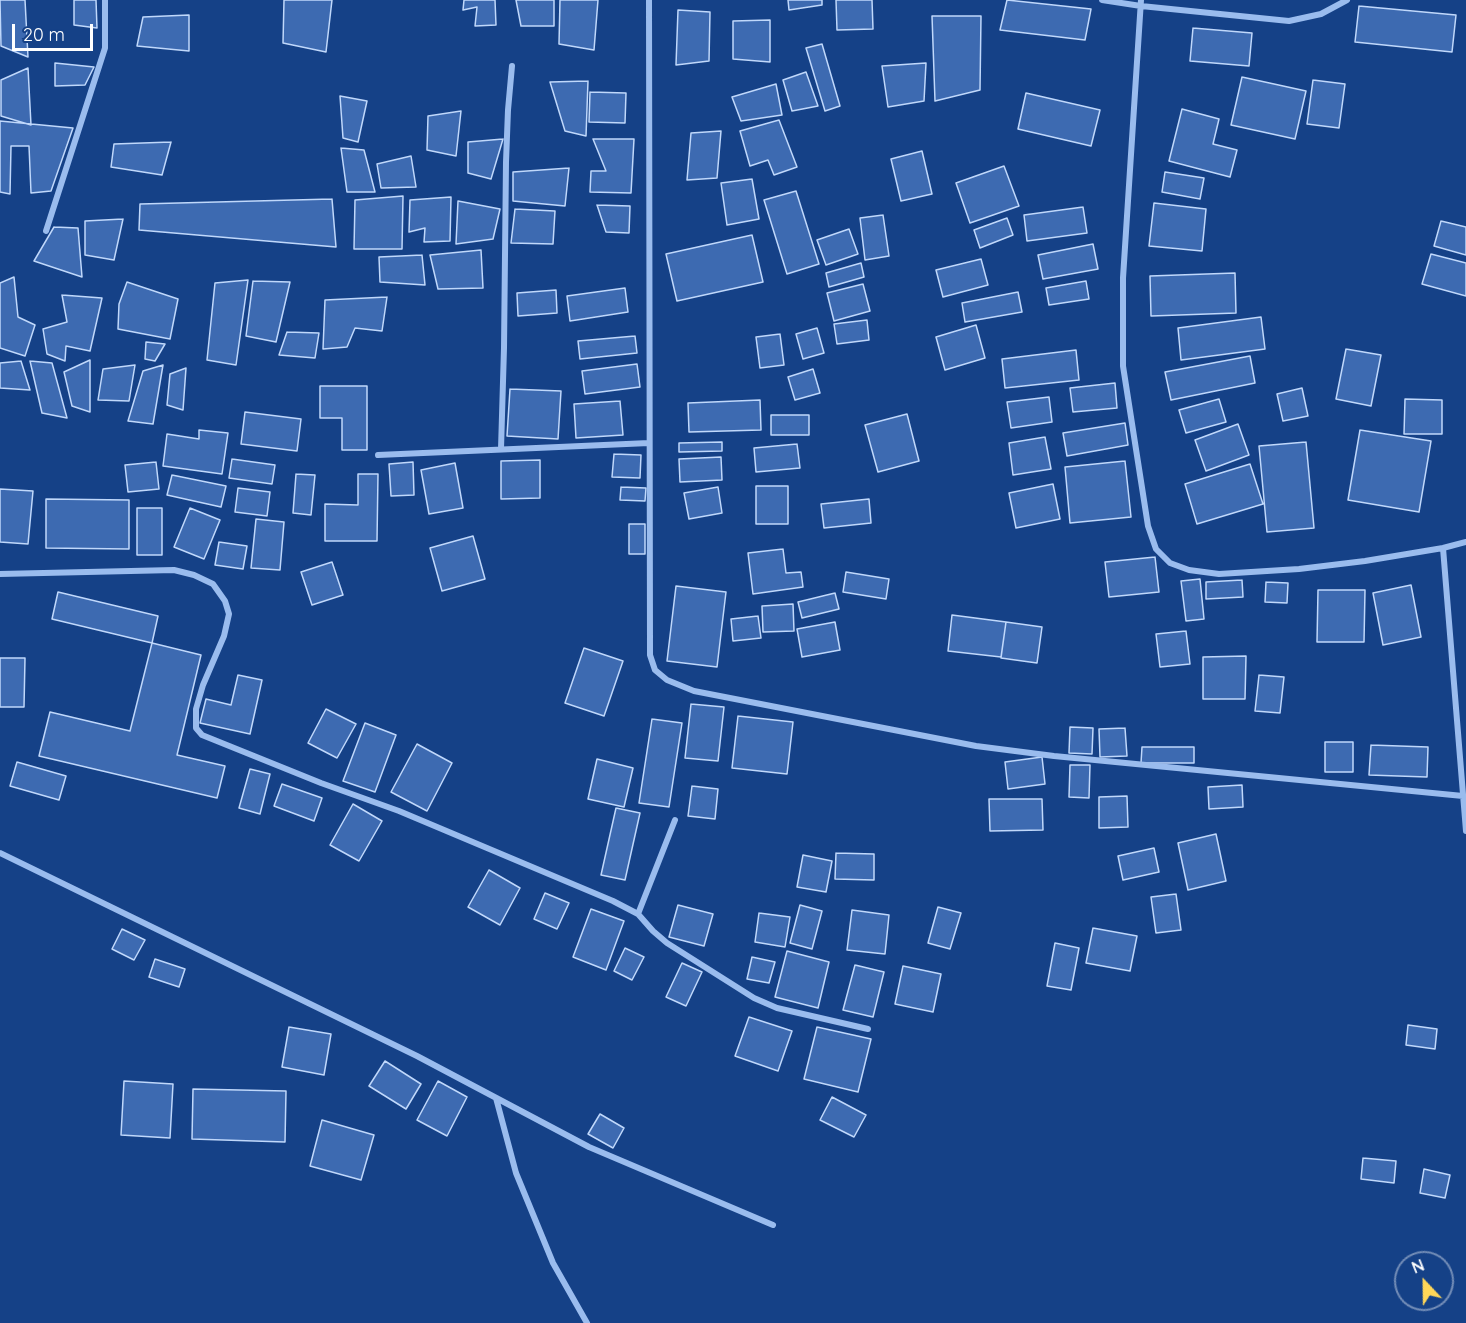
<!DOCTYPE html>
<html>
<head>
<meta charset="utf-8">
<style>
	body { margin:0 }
	#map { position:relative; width:1466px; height:1323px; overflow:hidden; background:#154187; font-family:Quicksand,sans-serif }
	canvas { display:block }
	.north { position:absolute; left:1394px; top:1251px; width:60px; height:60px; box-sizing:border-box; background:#154187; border:2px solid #738db7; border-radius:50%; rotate:338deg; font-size:16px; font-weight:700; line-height:24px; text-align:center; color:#fff }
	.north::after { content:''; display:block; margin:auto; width:21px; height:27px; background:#ffd758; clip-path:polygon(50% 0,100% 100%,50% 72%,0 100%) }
	.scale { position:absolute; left:12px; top:24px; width:81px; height:27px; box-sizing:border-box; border:3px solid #fff; border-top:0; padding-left:8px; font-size:18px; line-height:21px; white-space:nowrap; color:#fff; -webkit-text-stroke:4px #154187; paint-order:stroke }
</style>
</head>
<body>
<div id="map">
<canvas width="1466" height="1323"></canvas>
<div class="north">N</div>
<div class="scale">20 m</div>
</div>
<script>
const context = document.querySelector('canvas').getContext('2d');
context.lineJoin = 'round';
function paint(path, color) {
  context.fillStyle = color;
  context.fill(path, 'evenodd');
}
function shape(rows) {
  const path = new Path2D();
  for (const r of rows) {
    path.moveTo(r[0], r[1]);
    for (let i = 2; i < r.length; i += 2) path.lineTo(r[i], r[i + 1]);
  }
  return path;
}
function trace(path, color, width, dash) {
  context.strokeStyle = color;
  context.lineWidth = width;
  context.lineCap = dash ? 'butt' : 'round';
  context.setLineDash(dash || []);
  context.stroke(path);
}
const building = shape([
	[0,0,25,0,28,57,1,46,0,0],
	[74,0,96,0,97,28,74,25,74,0],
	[284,0,332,0,326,52,283,43,284,0],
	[464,0,495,0,496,25,475,26,477,7,463,10,464,0],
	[516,0,554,0,554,26,521,26,516,0],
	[560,0,598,0,594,50,559,44,560,0],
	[788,0,822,0,822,5,789,10,788,0],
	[836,0,872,0,873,29,837,30,836,0],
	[1007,0,1091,9,1085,40,1000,30,1007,0],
	[1359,6,1456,15,1452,52,1355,42,1359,6],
	[678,10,710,12,709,61,676,65,678,10],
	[189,15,189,51,137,46,143,17,189,15],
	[932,16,981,16,980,90,935,101,932,16],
	[770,20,770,62,733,59,733,21,770,20],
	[1193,28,1252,33,1249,66,1190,61,1193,28],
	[822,44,840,106,825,111,806,48,822,44],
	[55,63,94,67,85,85,55,86,55,63],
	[926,63,924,101,888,107,882,66,926,63],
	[28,68,31,125,1,116,1,80,28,68],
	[806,72,818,106,792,111,783,80,806,72],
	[1242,77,1306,91,1295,139,1231,125,1242,77],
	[1313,80,1345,84,1339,128,1307,124,1313,80],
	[588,81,586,136,565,131,550,82,588,81],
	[776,84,782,115,741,121,732,97,776,84],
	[590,92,626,93,625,123,589,122,590,92],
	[1026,93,1100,110,1091,146,1018,129,1026,93],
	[340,96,367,101,358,142,343,138,340,96],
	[1182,109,1219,119,1213,144,1237,150,1230,177,1169,161,1182,109],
	[461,111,456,156,427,150,428,116,461,111],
	[779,120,797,167,774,175,768,160,750,166,740,131,779,120],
	[0,121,73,128,51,191,31,193,29,146,11,146,10,194,0,192,0,121],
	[721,131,717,178,687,180,691,133,721,131],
	[503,139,491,179,468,173,468,142,503,139],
	[593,139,634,139,631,193,590,192,591,171,606,171,593,139],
	[171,142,162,175,111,167,114,144,171,142],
	[341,148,364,150,375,192,347,192,341,148],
	[922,151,932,194,901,201,891,159,922,151],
	[411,156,416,187,381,188,377,164,411,156],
	[1004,166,1019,206,970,223,956,183,1004,166],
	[569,168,565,206,513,201,513,172,569,168],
	[1165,172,1204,178,1200,199,1162,192,1165,172],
	[752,179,759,219,727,225,721,183,752,179],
	[796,191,819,264,787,274,764,200,796,191],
	[403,196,402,249,354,249,355,200,403,196],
	[451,197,450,241,424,242,425,228,409,232,410,200,451,197],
	[332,199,336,247,139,230,140,204,332,199],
	[458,201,500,209,493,239,456,244,458,201],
	[1154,203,1206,209,1202,251,1149,246,1154,203],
	[597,205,630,206,629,233,606,232,597,205],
	[1083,207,1087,233,1027,241,1024,215,1083,207],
	[515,209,555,211,553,244,511,243,515,209],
	[883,215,889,256,865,260,860,218,883,215],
	[1007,218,1013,235,980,248,974,230,1007,218],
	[123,219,114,260,85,255,85,221,123,219],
	[1441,221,1466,227,1466,255,1434,246,1441,221],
	[54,227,78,228,82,277,34,261,54,227],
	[849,229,858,254,826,265,817,240,849,229],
	[752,235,763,282,677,301,666,254,752,235],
	[1093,244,1098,269,1043,279,1038,255,1093,244],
	[481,250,483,288,438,289,430,255,481,250],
	[1431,254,1466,263,1466,296,1422,284,1431,254],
	[422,255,425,285,380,282,379,257,422,255],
	[981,259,988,285,943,297,936,270,981,259],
	[861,263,864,277,829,287,826,273,861,263],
	[1235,273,1236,313,1151,316,1150,276,1235,273],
	[14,277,18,317,35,325,25,356,0,348,0,283,14,277],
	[248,280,236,365,207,360,215,283,248,280],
	[253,281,290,282,276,342,246,336,253,281],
	[1086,281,1089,299,1049,305,1046,288,1086,281],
	[127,282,178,299,170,339,118,329,119,304,127,282],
	[863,284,870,311,834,321,827,293,863,284],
	[625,288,628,312,570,321,567,296,625,288],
	[556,290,557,313,518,316,517,293,556,290],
	[1018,292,1022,312,965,322,962,303,1018,292],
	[62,295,102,298,90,351,66,346,65,361,47,354,43,329,67,322,62,295],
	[387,297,382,331,355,328,347,347,323,349,325,300,387,297],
	[1261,317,1265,349,1181,360,1178,328,1261,317],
	[867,320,869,340,837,344,834,324,867,320],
	[976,325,985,358,945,370,936,337,976,325],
	[817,328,824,353,803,359,796,334,817,328],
	[287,332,319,333,315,358,279,355,287,332],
	[780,334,784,365,760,368,756,337,780,334],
	[635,336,637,353,580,359,578,341,635,336],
	[146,342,165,344,155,361,145,359,146,342],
	[1346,349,1381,355,1371,406,1336,399,1346,349],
	[1076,350,1079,380,1005,388,1002,359,1076,350],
	[1250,356,1255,383,1171,400,1165,372,1250,356],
	[90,360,90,412,72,406,64,372,90,360],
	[21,361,30,390,0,388,0,363,21,361],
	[30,361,52,363,67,418,42,413,30,361],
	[637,364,640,387,585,394,582,371,637,364],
	[135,365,129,401,98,400,103,369,135,365],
	[163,365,153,424,128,421,143,371,163,365],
	[186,368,183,410,167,405,170,374,186,368],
	[813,369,820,393,795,400,788,377,813,369],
	[1115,383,1117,408,1073,412,1070,388,1115,383],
	[320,386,367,386,367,450,342,450,342,418,320,418,320,386],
	[1302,388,1308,416,1283,421,1277,394,1302,388],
	[510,389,561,391,558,439,507,436,510,389],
	[1049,397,1052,422,1011,428,1007,402,1049,397],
	[1219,399,1226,422,1186,433,1179,410,1219,399],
	[1405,399,1442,400,1442,434,1404,434,1405,399],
	[760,400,761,430,689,432,688,403,760,400],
	[620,401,623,435,576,438,574,404,620,401],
	[245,412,301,419,297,451,241,444,245,412],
	[907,414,919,461,878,472,865,425,907,414],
	[771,415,809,415,809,435,771,435,771,415],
	[1125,423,1128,445,1067,456,1063,433,1125,423],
	[1238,424,1249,455,1206,471,1195,440,1238,424],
	[199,430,228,433,222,474,163,466,167,434,199,439,199,430],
	[1360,430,1431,441,1419,512,1348,500,1360,430],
	[1045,437,1051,469,1013,475,1009,443,1045,437],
	[722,442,722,451,679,452,679,443,722,442],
	[1306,442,1314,528,1267,532,1259,446,1306,442],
	[797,444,800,468,756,472,754,448,797,444],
	[614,454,641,455,640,478,612,477,614,454],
	[721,457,722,480,680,482,679,459,721,457],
	[232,459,275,465,272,484,229,478,232,459],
	[540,460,540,498,501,499,501,461,540,460],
	[1125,461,1131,517,1070,523,1065,467,1125,461],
	[156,462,159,489,128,492,125,465,156,462],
	[413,462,414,495,391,496,389,464,413,462],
	[455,463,463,508,429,514,421,470,455,463],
	[1250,464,1263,504,1197,524,1185,484,1250,464],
	[296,474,315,475,311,515,293,513,296,474],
	[358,474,378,474,377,541,325,541,325,504,358,505,358,474],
	[172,475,226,486,221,507,167,495,172,475],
	[1053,484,1060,519,1016,528,1009,493,1053,484],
	[756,486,788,486,788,524,756,524,756,486],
	[621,487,646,488,645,501,620,500,621,487],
	[718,487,722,513,689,519,684,493,718,487],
	[238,488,270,492,267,516,235,512,238,488],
	[0,489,33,491,28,544,0,542,0,489],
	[46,499,129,500,129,549,46,548,46,499],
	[869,499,871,523,824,528,821,504,869,499],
	[137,508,162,508,162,555,137,555,137,508],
	[190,508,220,520,204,559,174,547,190,508],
	[256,519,284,522,280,570,251,568,256,519],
	[629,524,645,524,645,554,629,554,629,524],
	[473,536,485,579,442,591,430,548,473,536],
	[219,542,247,546,243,569,215,565,219,542],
	[783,549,786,573,801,572,803,587,753,594,748,553,783,549],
	[1155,557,1159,592,1109,597,1105,562,1155,557],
	[332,562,343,595,312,605,301,572,332,562],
	[846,572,889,579,886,599,843,592,846,572],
	[1200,579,1204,619,1186,621,1181,581,1200,579],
	[1242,580,1243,597,1206,599,1206,582,1242,580],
	[1266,582,1288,583,1287,603,1265,602,1266,582],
	[1411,585,1421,637,1383,645,1373,593,1411,585],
	[676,586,726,592,717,667,667,661,676,586],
	[1318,590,1365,590,1364,642,1317,642,1318,590],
	[58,592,158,616,152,643,52,619,58,592],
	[835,593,839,609,802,618,798,602,835,593],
	[793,604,794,631,763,632,762,606,793,604],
	[952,615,1006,622,1001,657,948,651,952,615],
	[758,616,761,638,733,641,731,619,758,616],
	[835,622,840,650,802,657,797,629,835,622],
	[1006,622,1042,627,1037,663,1001,658,1006,622],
	[1186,631,1190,664,1160,667,1156,634,1186,631],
	[152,643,201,655,177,755,225,766,217,798,39,756,50,712,130,731,152,643],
	[584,648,623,661,604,716,565,703,584,648],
	[1246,656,1245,699,1203,699,1203,657,1246,656],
	[0,658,25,658,24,707,0,707,0,658],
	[238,675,262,680,250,734,200,723,206,699,231,705,238,675],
	[1259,675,1284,677,1280,713,1255,711,1259,675],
	[691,704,724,707,718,761,685,758,691,704],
	[326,709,356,724,337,758,308,743,326,709],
	[738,716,793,722,787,774,732,768,738,716],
	[652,719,682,723,669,807,639,803,652,719],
	[365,723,396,735,375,792,343,781,365,723],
	[1070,727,1093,728,1092,754,1069,753,1070,727],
	[1125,728,1127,756,1100,757,1099,729,1125,728],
	[1325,742,1353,742,1353,772,1325,772,1325,742],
	[417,744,452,763,427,811,391,792,417,744],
	[1371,745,1428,747,1427,777,1369,775,1371,745],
	[1142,747,1194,747,1194,763,1141,763,1142,747],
	[1042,757,1045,784,1008,789,1005,762,1042,757],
	[597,759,633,768,624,807,588,799,597,759],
	[17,762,66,776,59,800,10,786,17,762],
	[1070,765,1090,765,1089,798,1069,797,1070,765],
	[250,769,270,774,260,814,239,808,250,769],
	[282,784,322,798,314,821,274,806,282,784],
	[1242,785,1243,807,1209,809,1208,787,1242,785],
	[692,786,718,789,715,819,688,816,692,786],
	[1127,796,1128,827,1099,828,1099,797,1127,796],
	[989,799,1042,799,1043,830,990,831,989,799],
	[353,804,382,821,359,861,330,845,353,804],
	[616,808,640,813,625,880,601,875,616,808],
	[1216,834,1226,881,1188,890,1178,843,1216,834],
	[1154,848,1159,872,1123,880,1118,856,1154,848],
	[836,853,874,854,874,880,835,879,836,853],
	[803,855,832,861,826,892,797,887,803,855],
	[489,870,520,888,500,925,468,907,489,870],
	[545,893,569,903,557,929,534,919,545,893],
	[1176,894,1181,930,1156,933,1151,897,1176,894],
	[678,905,713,914,704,946,669,937,678,905],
	[800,905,822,911,812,949,790,943,800,905],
	[938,907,961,913,950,949,928,943,938,907],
	[591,909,624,921,606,970,573,957,591,909],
	[852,910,889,915,885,954,847,950,852,910],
	[759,913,790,917,785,947,755,942,759,913],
	[1093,928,1137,936,1130,971,1086,963,1093,928],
	[122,929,145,940,134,960,112,949,122,929],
	[1055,943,1079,948,1071,990,1047,986,1055,943],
	[625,948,644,957,632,980,614,971,625,948],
	[787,951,829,962,818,1008,775,997,787,951],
	[752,957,775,962,769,983,747,979,752,957],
	[155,959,185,969,179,987,149,977,155,959],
	[682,963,702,972,686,1006,666,997,682,963],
	[855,965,884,972,873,1017,843,1010,855,965],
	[903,966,941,974,933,1012,895,1004,903,966],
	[749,1017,792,1031,778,1071,735,1056,749,1017],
	[1408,1025,1437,1029,1435,1049,1406,1045,1408,1025],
	[289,1027,331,1034,324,1075,282,1067,289,1027],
	[817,1027,871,1039,858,1092,804,1079,817,1027],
	[385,1061,421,1084,406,1109,369,1086,385,1061],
	[124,1081,173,1084,170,1138,121,1135,124,1081],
	[438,1081,467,1097,447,1136,417,1120,438,1081],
	[193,1089,286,1091,285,1142,192,1139,193,1089],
	[832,1097,866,1115,854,1137,820,1120,832,1097],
	[600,1114,624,1128,613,1148,588,1134,600,1114],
	[322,1120,374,1135,361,1180,310,1166,322,1120],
	[1363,1158,1396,1161,1394,1183,1361,1179,1363,1158],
	[1424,1169,1450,1175,1445,1198,1420,1193,1424,1169]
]);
paint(building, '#3d6ab1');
trace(building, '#c0d8fb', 1.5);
trace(shape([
	[649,0,650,655,655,670,667,680,694,691,976,746,1054,756,1463,796],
	[1102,0,1141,6,1289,21,1321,14,1347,0],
	[1141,0,1123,278,1123,366,1148,526,1156,549,1170,563,1189,570,1219,574,1299,569,1365,561,1443,548,1466,542],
	[46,231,105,48,105,0],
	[501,449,504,348,506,162,508,110,512,66],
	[378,455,649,443],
	[1443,548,1466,831],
	[0,574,174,570,194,575,213,584,225,601,229,614,224,636,203,685,196,709,196,728,202,735,321,783,399,811,613,901,638,914,653,931,667,943,754,998,777,1008,868,1029],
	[0,853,417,1056,589,1147,773,1225],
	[638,914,675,820],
	[496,1098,516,1173,553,1263,587,1323]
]), '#9abcee', 6);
</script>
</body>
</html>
